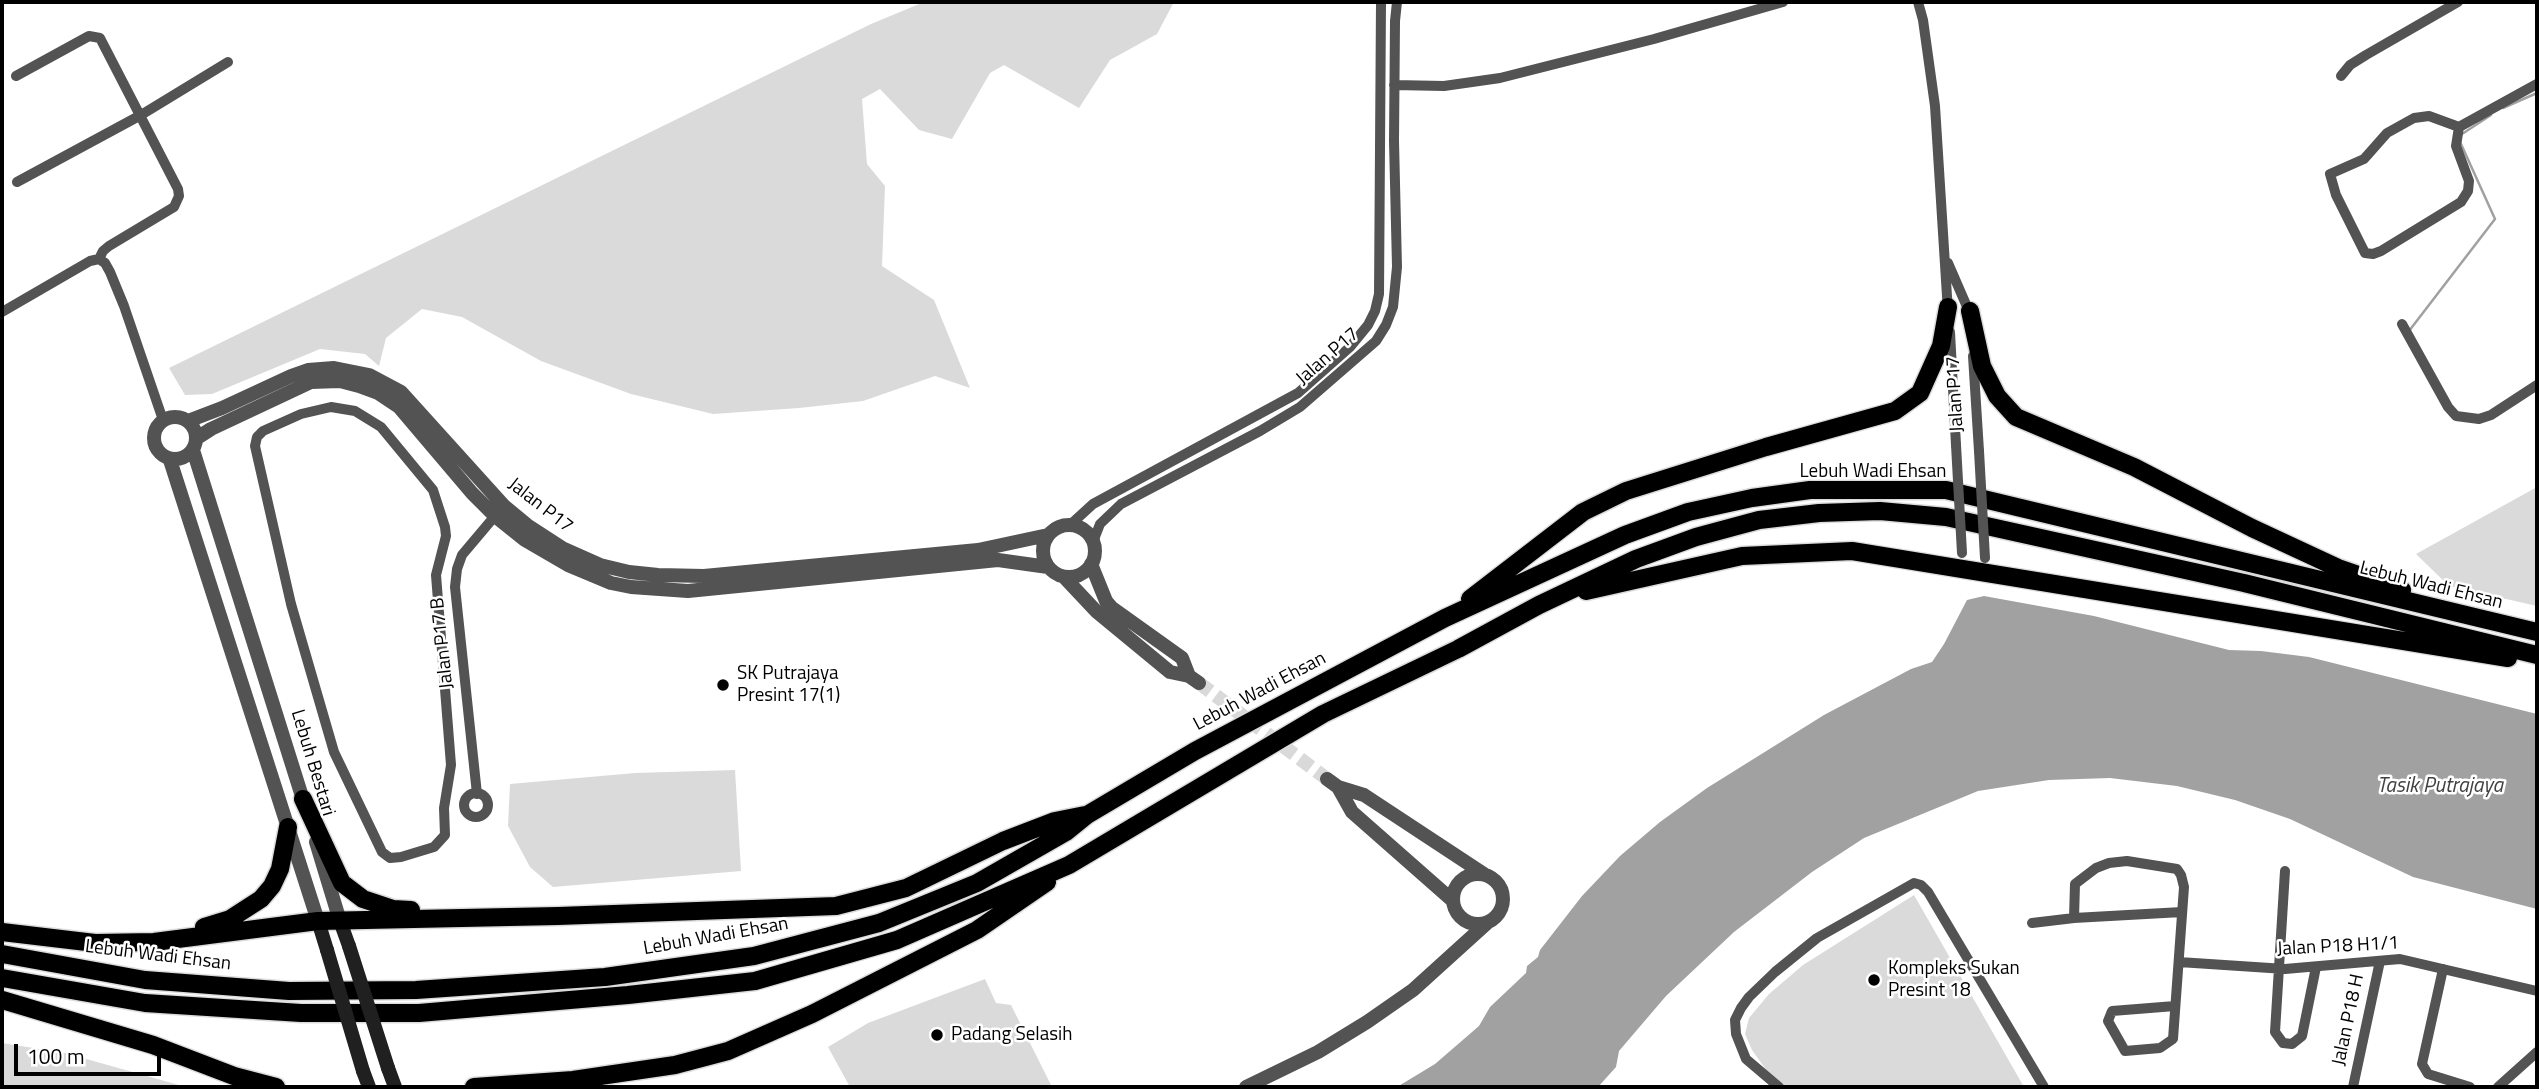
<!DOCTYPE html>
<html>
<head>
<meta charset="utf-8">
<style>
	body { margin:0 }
	#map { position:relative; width:2539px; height:1089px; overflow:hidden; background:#fff; font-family:"Titillium Web",sans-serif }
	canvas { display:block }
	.frame { position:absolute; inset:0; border:4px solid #000; pointer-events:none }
	.scale { position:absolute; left:14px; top:1044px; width:147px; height:32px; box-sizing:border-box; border:4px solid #000; border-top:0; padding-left:9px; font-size:21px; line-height:24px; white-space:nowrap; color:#000; -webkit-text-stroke:5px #fff; paint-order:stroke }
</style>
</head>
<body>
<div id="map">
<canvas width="2539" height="1089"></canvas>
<div class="frame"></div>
<div class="scale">100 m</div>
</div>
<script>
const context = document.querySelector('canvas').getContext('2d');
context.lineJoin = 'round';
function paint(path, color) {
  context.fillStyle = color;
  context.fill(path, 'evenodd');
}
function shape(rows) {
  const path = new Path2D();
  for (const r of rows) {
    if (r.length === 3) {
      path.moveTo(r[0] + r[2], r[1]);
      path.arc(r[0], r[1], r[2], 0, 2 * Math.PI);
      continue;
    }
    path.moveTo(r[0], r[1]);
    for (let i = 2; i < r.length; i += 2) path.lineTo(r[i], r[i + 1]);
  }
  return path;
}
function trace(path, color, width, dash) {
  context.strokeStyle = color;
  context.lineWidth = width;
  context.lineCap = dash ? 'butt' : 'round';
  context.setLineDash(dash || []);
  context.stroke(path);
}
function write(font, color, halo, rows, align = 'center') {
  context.font = font + ' "Titillium Web",sans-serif';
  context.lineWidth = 5;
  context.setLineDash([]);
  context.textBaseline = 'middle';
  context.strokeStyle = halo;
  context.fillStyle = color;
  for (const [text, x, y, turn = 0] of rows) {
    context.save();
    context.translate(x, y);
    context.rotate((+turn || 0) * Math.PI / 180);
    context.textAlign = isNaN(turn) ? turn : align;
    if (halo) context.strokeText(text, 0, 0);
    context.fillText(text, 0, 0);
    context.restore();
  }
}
paint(shape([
	[924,2,1174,2,1157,34,1110,60,1079,108,1004,65,990,73,952,139,919,130,880,89,862,99,867,164,885,186,882,266,934,300,970,388,935,376,863,401,799,408,713,414,631,394,541,361,462,317,422,309,386,338,379,366,365,354,320,349,212,394,185,395,169,368,871,24],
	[2537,487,2537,606,2449,586,2416,554],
	[735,770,741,871,553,887,530,867,508,826,510,784,635,773],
	[1914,895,2024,1087,1785,1087,1767,1071,1752,1050,1745,1034,1749,1018,1769,994,1803,965],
	[985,979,996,1003,1011,1005,1052,1087,850,1087,828,1047,868,1023],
	[2,1043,65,1053,186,1087,2,1087]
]), '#dadada');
paint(shape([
	[1984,596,2094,616,2229,650,2261,651,2309,657,2537,714,2537,909,2413,877,2290,819,2235,800,2177,786,2110,778,2049,780,1978,791,1864,838,1812,872,1734,932,1666,996,1619,1051,1616,1067,1598,1087,1397,1087,1435,1064,1479,1026,1490,1007,1526,973,1527,966,1538,957,1540,950,1582,896,1620,856,1660,822,1707,788,1824,715,1911,669,1932,662,1944,644,1967,600]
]), '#a1a1a1');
trace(shape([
	[2503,108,2537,93],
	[2462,134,2491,115],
	[2409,331,2495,219,2461,144]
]), '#a1a1a1', 2.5);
trace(shape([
	[1199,683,1327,779]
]), '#d9d9d9', 14, [14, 7]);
const primary = shape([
	[1970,311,1982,366,1997,396,2016,417,2134,467,2252,528,2338,568,2402,590],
	[1586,591,1742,556,1852,551,2508,658],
	[1470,599,1583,512,1626,491,1766,447,1895,411,1920,393,1941,346,1948,307],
	[303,799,342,883,363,899,393,909,411,910],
	[204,927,230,919,261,899,272,886,280,869,288,827],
	[2,932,95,943,154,942,318,921,558,916,836,906,906,888,1003,841,1055,821,1085,815],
	[2,954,145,980,289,991,416,990,605,977,754,956,879,923,977,883,1066,832,1087,815,1195,751,1445,618,1625,535,1688,512,1752,498,1810,490,1946,490,2537,632],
	[2,978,145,1003,301,1013,419,1013,628,995,755,981,897,940,1069,865,1323,714,1458,649,1539,605,1636,559,1696,537,1759,520,1819,513,1880,511,1946,517,2244,583,2537,655],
	[2,1000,153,1045,234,1076,276,1087],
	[474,1087,573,1080,675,1065,728,1051,812,1014,977,930,1047,882]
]);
trace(primary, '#dbdbdb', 21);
trace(shape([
	[1918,2,1923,20,1935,106,1948,312],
	[16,76,89,36,100,38,178,189,179,196,174,207,109,246,103,251,99,259],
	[2341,76,2350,65,2366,55,2458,2],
	[1394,85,1444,86,1500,78,1654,39,1783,2],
	[2459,127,2429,116,2414,118,2387,133,2364,159,2330,174,2336,195,2365,253,2373,254,2381,251,2461,202,2468,191,2469,181,2456,146,2459,127,2537,84],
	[17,182,141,115,228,62],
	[1948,263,1971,316],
	[2,312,90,261,99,259,105,263,110,272,124,306,163,420],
	[2402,324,2448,407,2456,416,2479,419,2491,415,2537,385],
	[1950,332,1956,445],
	[1973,356,1979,451],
	[331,407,355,411,381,427,433,490,445,527,446,536,436,575,451,765,444,808,445,835,434,847,401,857,390,858,382,852,334,752,291,604,255,446,257,437,263,431,301,414,331,407],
	[1070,525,1093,504,1298,393,1350,347,1368,325,1375,311,1379,294,1381,2],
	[1093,542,1100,524,1121,504,1260,431,1300,407,1376,341,1386,325,1393,307,1397,267,1394,141,1395,21,1397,2],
	[476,805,12],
	[477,794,455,587,457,569,462,555,500,510],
	[2285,871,2275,1032,2283,1043,2292,1044,2302,1036,2316,967],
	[2074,918,2075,884,2096,868,2109,863,2127,861,2177,869,2181,875,2184,887,2173,1039,2160,1048,2125,1051,2108,1021,2112,1011,2175,1006],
	[2032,923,2074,918,2182,912],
	[2179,962,2285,969,2400,959,2537,991],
	[2443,969,2422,1064,2428,1074,2470,1087],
	[1779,1087,1746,1059,1736,1034,1735,1020,1741,1008,1749,997,1775,972,1817,938,1914,883,1921,885,1928,892,2044,1087],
	[2353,1087,2380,961],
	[2498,1087,2537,1052]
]), '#535353', 10);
trace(shape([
	[175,438,21],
	[188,421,222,408,291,376,308,370,334,368,369,375,401,392,504,506,527,525,564,549,600,565,629,572,658,575,704,576,978,550,1048,535],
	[197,438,211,429,311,382,340,381,359,386,378,393,399,407,472,493,495,516,525,540,568,565,611,583,631,587,688,591,998,560,1048,567],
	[193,450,305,806],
	[170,460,318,921],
	[1069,551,26],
	[1091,564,1106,601,1112,608,1182,658,1189,676],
	[1064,577,1096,611,1170,672,1189,676,1199,683],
	[1327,779,1338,787,1364,795,1484,874],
	[1338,787,1352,812,1452,900],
	[316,842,340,921],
	[1478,899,25],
	[1246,1087,1318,1052,1367,1022,1413,990,1487,923]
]), '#535353', 14);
trace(shape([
	[318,921,327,950],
	[340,921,349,946],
	[388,1068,395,1087],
	[363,1071,369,1087]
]), '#202020', 14);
trace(primary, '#000', 18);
trace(shape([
	[1956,445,1962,553],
	[1979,451,1985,558]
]), '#535353', 10);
trace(shape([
	[349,946,388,1068],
	[327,950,363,1071]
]), '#202020', 14);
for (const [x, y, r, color] of [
	[723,685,7,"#000"],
	[1874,980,7,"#000"],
	[937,1035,7,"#000"]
]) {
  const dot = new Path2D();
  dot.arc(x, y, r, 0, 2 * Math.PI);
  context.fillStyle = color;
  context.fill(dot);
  trace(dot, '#fff', 2.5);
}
write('19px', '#000', '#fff', [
	["Jalan P17",1328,357,-41],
	["Jalan P17",1956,394,-93],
	["Lebuh Wadi Ehsan",1873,472],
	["Jalan P17",540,506,38],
	["Lebuh Wadi Ehsan",2431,586,14],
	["Jalan P17 B",443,643,-96],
	["Lebuh Wadi Ehsan",1260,692,-28],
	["Lebuh Bestari",312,763,73],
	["Lebuh Wadi Ehsan",716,937,-10],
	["Jalan P18 H1/1",2338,947,-3],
	["Lebuh Wadi Ehsan",158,956,7],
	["Jalan P18 H",2349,1020,-78]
]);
write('19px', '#000', '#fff', [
	["SK Putrajaya",737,674],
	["Presint 17(1)",737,696],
	["Kompleks Sukan",1888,969],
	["Presint 18",1888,991],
	["Padang Selasih",951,1035]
], 'left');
write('italic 21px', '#424242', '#fff', [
	["Tasik Putrajaya",2440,787]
]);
</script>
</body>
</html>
